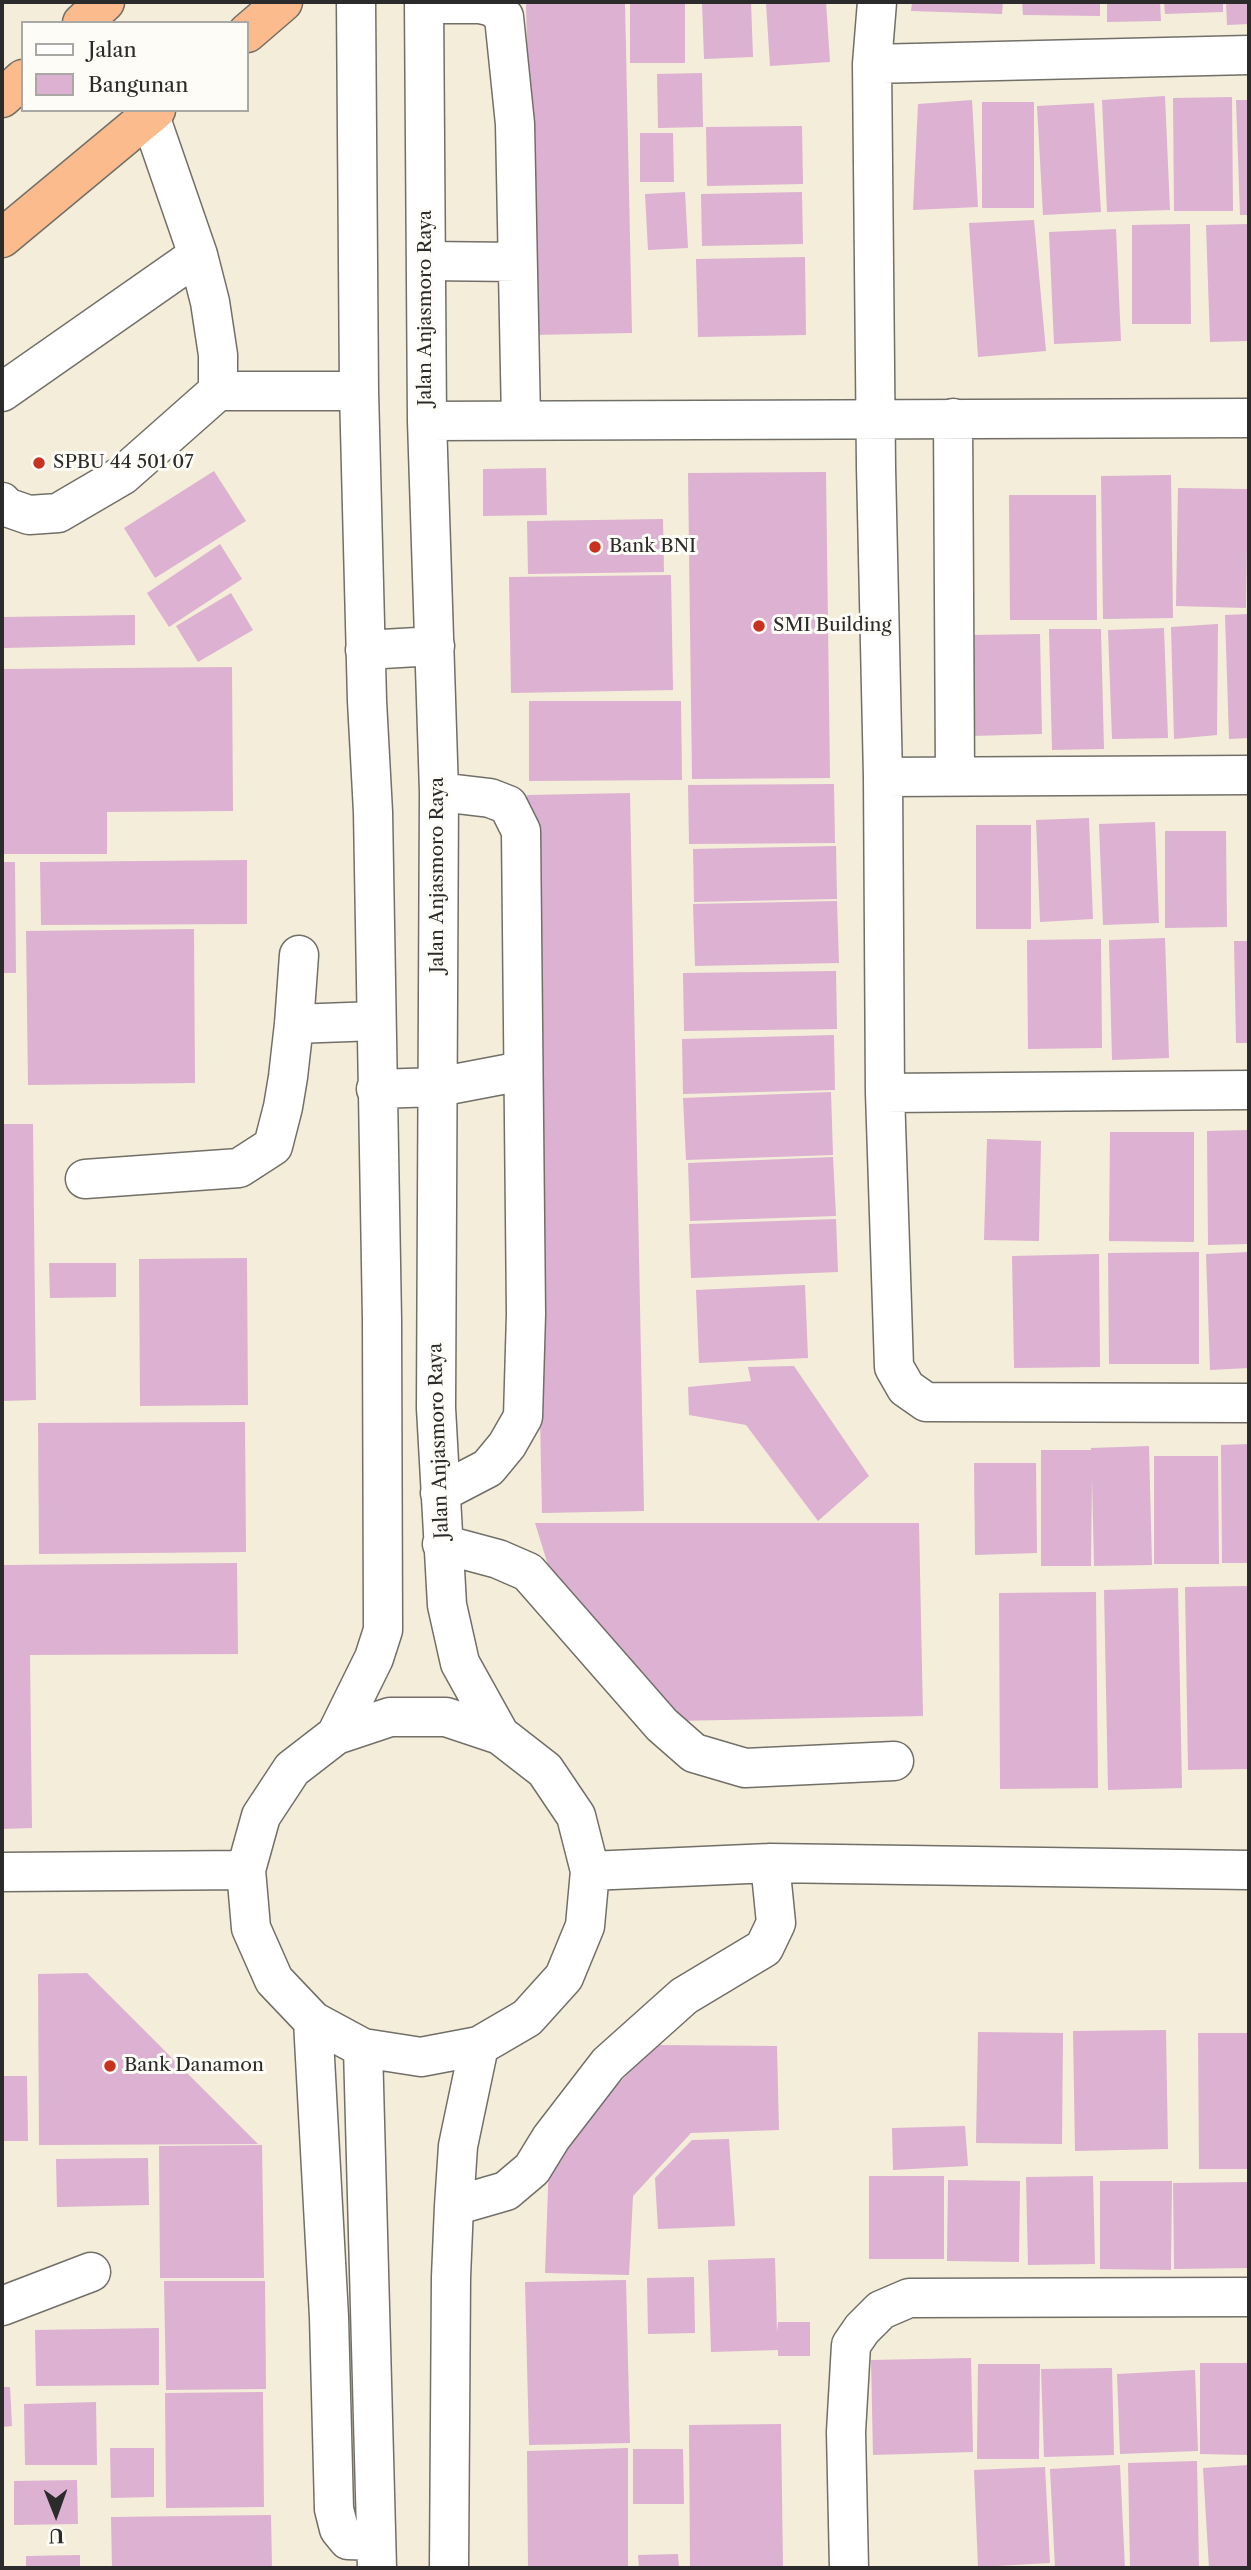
<!DOCTYPE html>
<html>
<head>
<meta charset="utf-8">
<style>
	body { margin:0 }
	#map { position:relative; width:1251px; height:2570px; overflow:hidden; background:#f4edd9; font-family:"Libre Caslon Text",serif }
	canvas { display:block }
	.frame { position:absolute; inset:0; border:4px solid #2b2b2b; pointer-events:none }
	.legend { position:absolute; left:21px; top:21px; width:228px; height:91px; box-sizing:border-box; background:#fdfcf7; border:2px solid #a9a8a5; margin:0; padding:9px 12px; list-style:none; font-size:21px; color:#2b2b2b }
	.legend li { display:flex; align-items:center; gap:14px; height:35px }
	.legend b { width:35px; border:2px solid #a9a8a5 }
	.north { position:absolute; left:21px; top:2479px; width:70px; height:70px; -webkit-text-stroke:5px #fdfcf7; paint-order:stroke; rotate:179deg; font-size:19px; font-weight:700; line-height:28px; text-align:center; color:#2b2b2b }
	.north::after { content:''; display:block; margin:auto; width:24px; height:32px; background:#2b2b2b; clip-path:polygon(50% 0,100% 100%,50% 72%,0 100%) }
</style>
</head>
<body>
<div id="map">
<canvas width="1251" height="2570"></canvas>
<div class="frame"></div>
<ul class="legend">
<li><b style="height:9px;background:#fff"></b>Jalan</li>
<li><b style="height:19px;background:#dcb1d1"></b>Bangunan</li>
</ul>
<div class="north">U</div>
</div>
<script>
const context = document.querySelector('canvas').getContext('2d');
context.lineJoin = 'round';
function paint(path, color) {
  context.fillStyle = color;
  context.fill(path, 'evenodd');
}
function shape(rows) {
  const path = new Path2D();
  for (const r of rows) {
    path.moveTo(r[0], r[1]);
    for (let i = 2; i < r.length; i += 2) path.lineTo(r[i], r[i + 1]);
  }
  return path;
}
function trace(path, color, width, dash) {
  context.strokeStyle = color;
  context.lineWidth = width;
  context.lineCap = dash ? 'butt' : 'round';
  context.setLineDash(dash || []);
  context.stroke(path);
}
function write(font, color, halo, rows, align = 'center') {
  context.font = font + ' "Libre Caslon Text",serif';
  context.lineWidth = 6;
  context.setLineDash([]);
  context.textBaseline = 'middle';
  context.strokeStyle = halo;
  context.fillStyle = color;
  for (const [text, x, y, turn = 0] of rows) {
    context.save();
    context.translate(x, y);
    context.rotate((+turn || 0) * Math.PI / 180);
    context.textAlign = isNaN(turn) ? turn : align;
    if (halo) context.strokeText(text, 0, 0);
    context.fillText(text, 0, 0);
    context.restore();
  }
}
paint(shape([
	[526,2,625,2,632,333,533,335],
	[630,2,685,2,685,63,630,63],
	[702,2,751,2,753,57,704,59],
	[787,2,826,2,830,62,770,66,766,3],
	[912,2,1003,2,1002,14,911,11],
	[1022,2,1100,2,1100,16,1023,15],
	[1107,2,1160,2,1161,21,1107,22],
	[1164,2,1223,2,1223,12,1165,14],
	[1226,2,1249,2,1249,24,1227,25],
	[702,73,703,127,658,128,657,74],
	[1165,96,1170,210,1107,212,1102,100],
	[1232,97,1233,211,1174,211,1173,98],
	[972,100,978,207,913,210,918,104],
	[1236,100,1249,100,1249,215,1240,215],
	[982,102,1034,102,1034,208,982,208],
	[1094,103,1101,212,1043,215,1037,106],
	[802,126,803,184,707,186,706,127],
	[640,133,673,133,674,182,640,182],
	[685,192,688,248,648,250,645,194],
	[802,192,803,244,702,246,701,194],
	[1034,220,1046,351,978,357,969,223],
	[1190,224,1191,324,1132,324,1132,225],
	[1249,224,1249,341,1210,342,1206,225],
	[1116,229,1121,341,1054,344,1049,232],
	[805,257,806,335,698,337,696,259],
	[546,468,547,515,483,516,483,469],
	[214,471,246,521,155,578,124,528],
	[826,472,830,778,692,779,688,473],
	[1171,475,1173,618,1103,619,1101,476],
	[1178,488,1248,489,1246,608,1176,606],
	[1009,495,1096,495,1097,620,1010,620],
	[663,519,664,572,528,574,527,521],
	[220,544,242,579,169,627,147,593],
	[671,575,673,690,511,693,509,577],
	[231,593,253,630,198,662,176,626],
	[1249,614,1249,738,1229,739,1225,615],
	[135,615,135,645,3,648,2,617],
	[1218,624,1217,735,1174,739,1171,627],
	[1164,628,1168,738,1112,739,1108,630],
	[1049,629,1101,629,1104,749,1052,750],
	[1040,634,1042,734,972,736,970,635],
	[232,667,233,811,107,812,107,854,2,854,2,669],
	[529,701,681,701,682,780,529,781],
	[834,784,835,843,689,844,688,785],
	[630,793,644,1511,542,1513,527,795],
	[1089,818,1093,919,1040,922,1036,820],
	[1155,822,1159,923,1103,925,1099,824],
	[976,825,1031,825,1031,929,976,929],
	[1165,831,1226,831,1227,927,1165,928],
	[836,846,837,899,694,902,693,849],
	[247,860,247,924,41,925,40,862],
	[2,862,15,862,16,973,2,973],
	[837,901,839,963,695,966,693,904],
	[194,929,195,1083,28,1085,26,931],
	[1165,938,1169,1058,1112,1060,1109,940],
	[1101,939,1102,1048,1028,1049,1027,940],
	[1234,941,1249,941,1249,1043,1236,1043],
	[836,971,837,1029,684,1031,683,973],
	[834,1035,835,1090,683,1094,682,1039],
	[831,1092,833,1155,686,1160,683,1098],
	[2,1124,33,1124,36,1400,2,1401],
	[1249,1130,1249,1244,1208,1245,1207,1131],
	[1110,1132,1194,1132,1194,1242,1109,1241],
	[987,1139,1041,1141,1039,1241,984,1240],
	[833,1157,836,1216,690,1221,688,1163],
	[836,1219,838,1272,691,1278,689,1224],
	[1199,1252,1199,1364,1109,1364,1108,1253],
	[1249,1252,1249,1368,1210,1370,1206,1254],
	[1099,1254,1100,1367,1014,1368,1012,1256],
	[247,1258,248,1405,140,1406,139,1259],
	[49,1263,116,1263,116,1297,50,1298],
	[805,1285,808,1358,699,1363,696,1290],
	[794,1366,869,1476,818,1521,746,1425,689,1415,688,1387,751,1381,748,1367],
	[245,1422,246,1552,39,1554,38,1423],
	[1249,1444,1249,1563,1222,1563,1221,1445],
	[1149,1446,1152,1565,1094,1566,1092,1477,1091,1566,1041,1566,1041,1450,1091,1450,1091,1448],
	[1154,1456,1218,1456,1219,1564,1154,1564],
	[974,1463,1036,1463,1037,1553,975,1555],
	[535,1523,919,1523,923,1716,674,1721,557,1594],
	[237,1563,238,1654,30,1655,32,1828,2,1829,2,1565],
	[1249,1586,1249,1769,1188,1770,1185,1587],
	[1178,1588,1182,1788,1108,1790,1104,1590],
	[1096,1592,1098,1788,1000,1789,999,1593],
	[87,1973,258,2144,39,2145,38,1974],
	[1166,2030,1168,2149,1075,2151,1073,2031],
	[978,2032,1063,2033,1062,2144,976,2143],
	[1198,2033,1249,2033,1249,2169,1199,2169],
	[654,2045,777,2046,779,2130,691,2133,633,2196,629,2275,545,2273,549,2160],
	[2,2076,27,2076,28,2141,2,2141],
	[965,2126,968,2166,893,2170,892,2128],
	[729,2139,735,2226,658,2229,655,2178,692,2140],
	[262,2145,264,2278,160,2278,159,2146],
	[148,2158,149,2205,57,2207,56,2159],
	[869,2176,944,2176,944,2259,869,2259],
	[1093,2176,1095,2264,1028,2265,1026,2177],
	[948,2180,1020,2181,1019,2262,947,2261],
	[1100,2181,1172,2181,1171,2270,1100,2269],
	[1249,2182,1249,2268,1174,2269,1173,2183],
	[775,2258,777,2333,778,2322,810,2322,810,2356,778,2356,778,2350,711,2352,708,2260],
	[694,2277,695,2333,648,2334,647,2278],
	[626,2280,630,2443,529,2445,525,2282],
	[164,2281,265,2281,266,2389,166,2390],
	[159,2328,159,2385,36,2386,35,2330],
	[971,2358,973,2452,873,2455,871,2360],
	[1200,2363,1249,2363,1249,2455,1200,2454],
	[978,2364,1040,2364,1039,2459,977,2459],
	[1112,2368,1114,2455,1044,2457,1041,2369],
	[1195,2370,1198,2451,1120,2454,1117,2374],
	[2,2387,10,2387,12,2426,2,2427],
	[263,2392,264,2507,166,2508,165,2393],
	[96,2402,97,2465,25,2465,24,2404],
	[781,2424,783,2568,690,2568,689,2425],
	[110,2448,154,2448,154,2497,111,2498],
	[628,2448,628,2568,528,2568,527,2451],
	[633,2449,683,2449,684,2504,633,2504],
	[1197,2461,1199,2568,1130,2568,1128,2463],
	[1120,2465,1125,2568,1055,2568,1050,2469],
	[1249,2465,1249,2568,1209,2568,1203,2468],
	[1045,2467,1050,2563,978,2567,974,2470],
	[77,2480,78,2524,14,2525,14,2481],
	[271,2515,272,2568,112,2568,111,2517],
	[678,2554,679,2568,639,2568,638,2555],
	[80,2555,80,2568,26,2568,26,2556]
]), '#dcb1d1');
const minor = shape([
	[424,2,427,421,439,792,436,1408,447,1605,460,1663,500,1735],
	[877,2,872,64,876,467,883,777,885,1093,894,1367,906,1388,926,1402,1249,1403],
	[424,4,480,4,493,7,504,17,515,124,521,420],
	[872,64,1249,55],
	[426,261,517,262],
	[218,391,359,391],
	[2,392,198,255],
	[953,418,955,775],
	[427,421,1249,418],
	[2,502,6,507,29,515,58,513,123,475,218,391,218,355,210,302,198,255,150,116],
	[365,650,435,646],
	[883,777,1249,775],
	[439,792,490,798,508,805,521,831,526,1314,523,1417,507,1445,488,1468,440,1493],
	[294,1024,376,1021],
	[376,1089,438,1087,522,1071],
	[885,1093,1249,1090],
	[85,1179,239,1168,273,1146,283,1107,288,1077,294,1024,299,955],
	[442,1544,498,1559,528,1572,662,1725,694,1753,745,1768,894,1761],
	[336,1735,390,1717,446,1717,500,1735,545,1770,576,1816,590,1871,585,1926,564,1977,527,2018,479,2046,421,2057,363,2048,313,2021,274,1980,251,1928,246,1870,261,1816,292,1769,336,1735,374,1658,383,1630,382,1320,373,812,367,701,359,391,356,2],
	[590,1871,770,1863,1249,1870],
	[2,1872,246,1870],
	[313,2021,329,2317,334,2509,339,2529,348,2540,376,2541],
	[363,2048,377,2568],
	[454,2206,506,2191,532,2169,551,2138,608,2064,684,1996,764,1948,776,1923,770,1863],
	[2,2306,91,2272],
	[449,2568,451,2277,454,2206,458,2146,479,2046],
	[849,2568,846,2432,851,2345,862,2329,881,2310,909,2298,1249,2297]
]);
const highway = shape([
	[82,23,105,2],
	[247,33,283,2],
	[2,98,23,79],
	[2,238,156,110]
]);
trace(minor, '#716f68', 41);
trace(highway, '#716f68', 41);
trace(minor, '#fff', 38);
trace(highway, '#fbbb8c', 38);
for (const [x, y, r, color] of [
	[39,463,7,"#c8321e"],
	[595,547,7,"#c8321e"],
	[759,626,7,"#c8321e"],
	[110,2066,7,"#c8321e"]
]) {
  const dot = new Path2D();
  dot.arc(x, y, r, 0, 2 * Math.PI);
  context.fillStyle = color;
  context.fill(dot);
  trace(dot, '#fdfcf7', 2.5);
}
write('19px', '#2b2b2b', '#fdfcf7', [
	["Jalan Anjasmoro Raya",426,308,-90],
	["Jalan Anjasmoro Raya",438,875,-90],
	["Jalan Anjasmoro Raya",439,1441,-92]
]);
write('19px', '#2b2b2b', '#fdfcf7', [
	["SPBU 44 501 07",53,463],
	["Bank BNI",609,547],
	["SMI Building",773,626],
	["Bank Danamon",124,2066]
], 'left');
</script>
</body>
</html>
